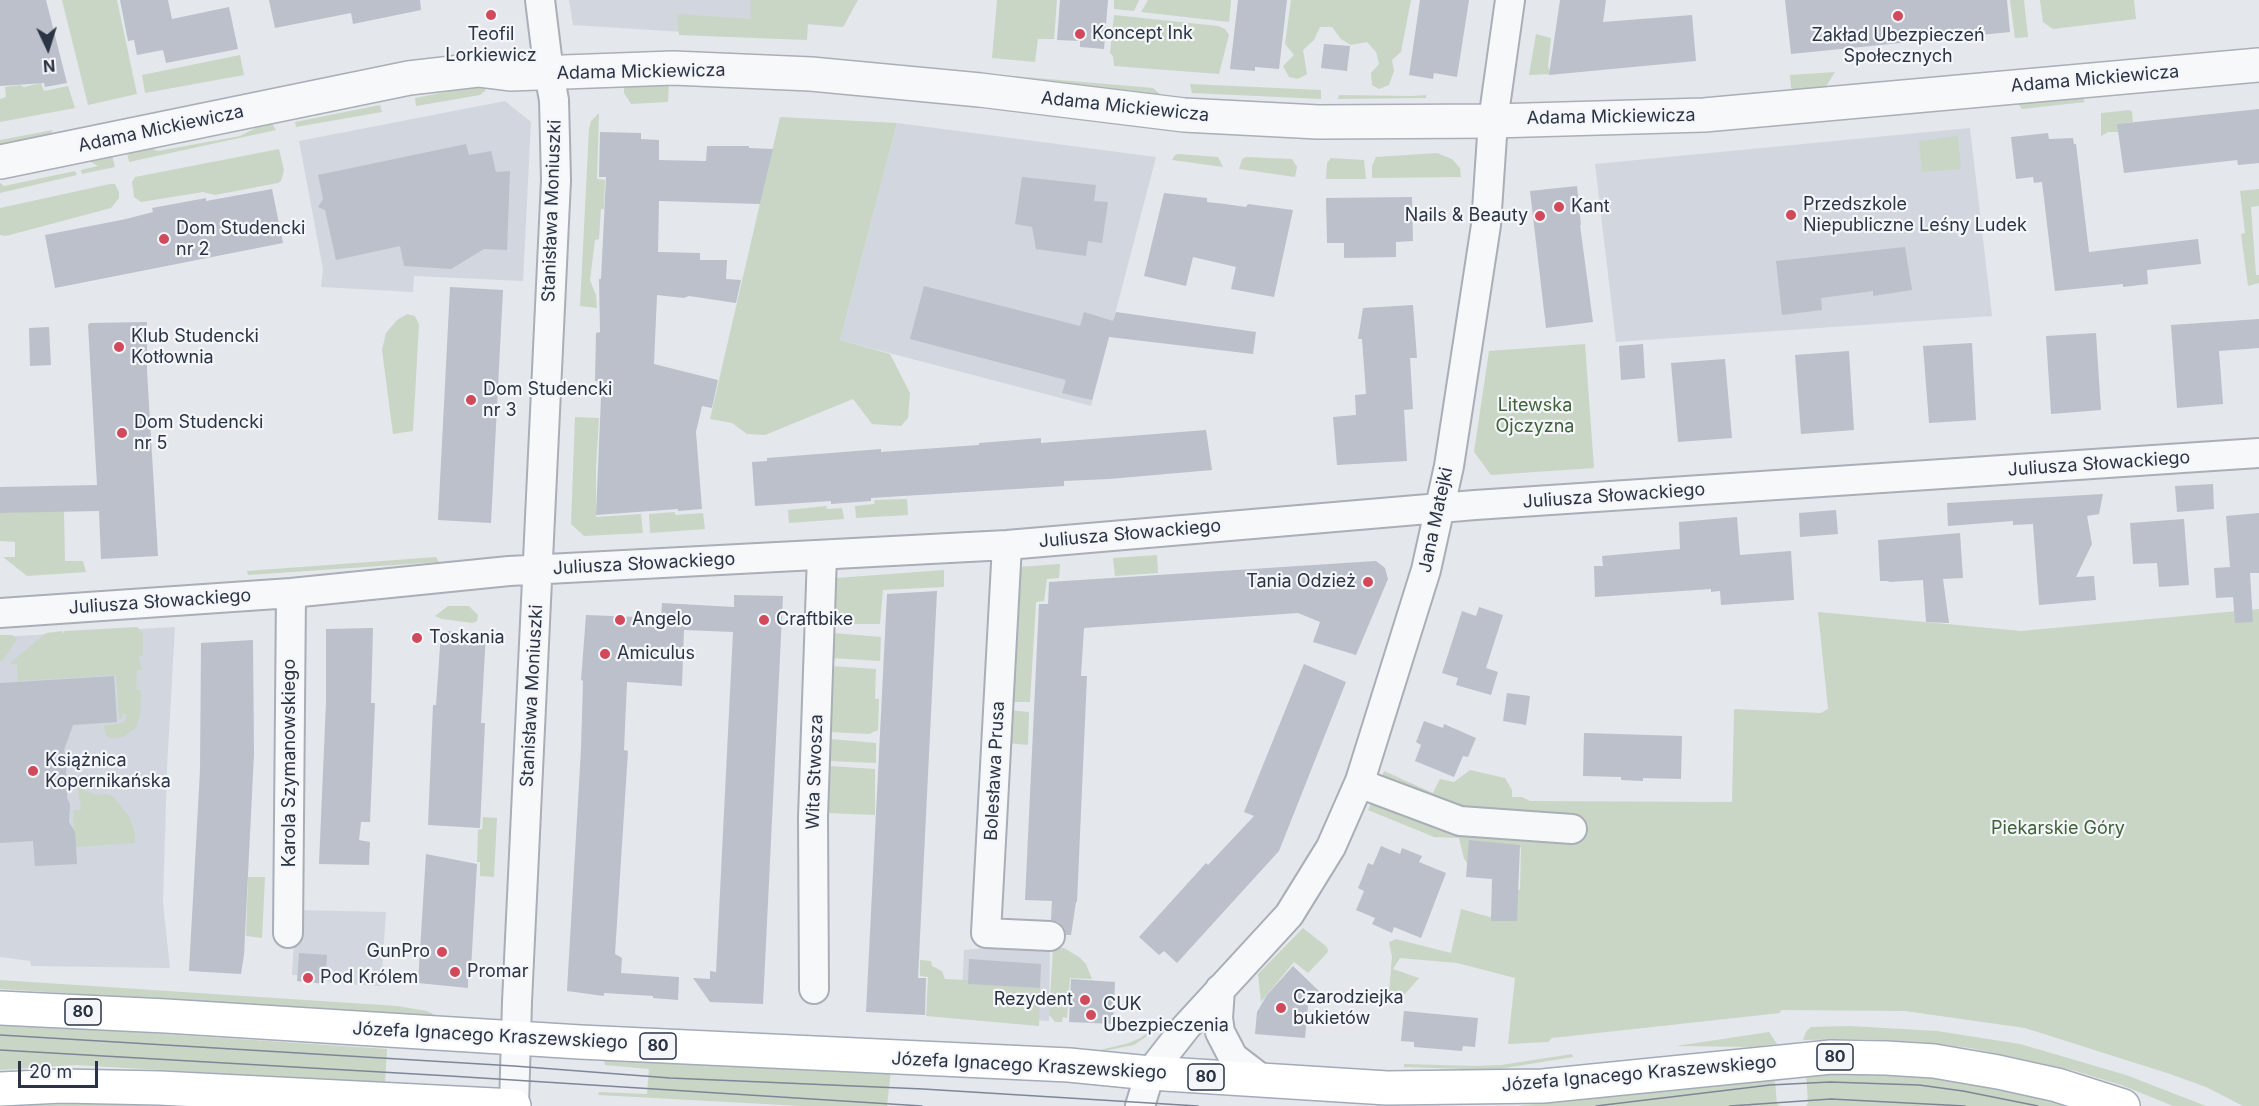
<!DOCTYPE html>
<html>
<head>
<meta charset="utf-8">
<style>
	body { margin:0 }
	#map { position:relative; width:2259px; height:1106px; overflow:hidden; background:#e4e7ec; font-family:Inter,sans-serif }
	canvas { display:block }
	.north { position:absolute; left:18px; top:18px; width:60px; height:60px; -webkit-text-stroke:4px #f4f6f9; paint-order:stroke; rotate:176deg; font-size:16px; font-weight:700; line-height:24px; text-align:center; color:#2b3445 }
	.north::after { content:''; display:block; margin:auto; width:21px; height:27px; background:#2b3445; clip-path:polygon(50% 0,100% 100%,50% 72%,0 100%) }
	.scale { position:absolute; left:18px; top:1061px; width:80px; height:27px; box-sizing:border-box; border:3px solid #2b3445; border-top:0; padding-left:8px; font-size:18px; line-height:21px; white-space:nowrap; color:#2b3445; -webkit-text-stroke:4px #f4f6f9; paint-order:stroke }
</style>
</head>
<body>
<div id="map">
<canvas width="2259" height="1106"></canvas>
<div class="north">N</div>
<div class="scale">20 m</div>
</div>
<script>
const context = document.querySelector('canvas').getContext('2d');
context.lineJoin = 'round';
function paint(path, color) {
  context.fillStyle = color;
  context.fill(path, 'evenodd');
}
function shape(rows) {
  const path = new Path2D();
  for (const r of rows) {
    path.moveTo(r[0], r[1]);
    for (let i = 2; i < r.length; i += 2) path.lineTo(r[i], r[i + 1]);
  }
  return path;
}
function trace(path, color, width, dash) {
  context.strokeStyle = color;
  context.lineWidth = width;
  context.lineCap = dash ? 'butt' : 'round';
  context.setLineDash(dash || []);
  context.stroke(path);
}
function write(font, color, halo, rows, align = 'center') {
  context.font = font + ' Inter,sans-serif';
  context.lineWidth = 4.5;
  context.setLineDash([]);
  context.textBaseline = 'middle';
  context.strokeStyle = halo;
  context.fillStyle = color;
  for (const [text, x, y, turn = 0] of rows) {
    context.save();
    context.translate(x, y);
    context.rotate((+turn || 0) * Math.PI / 180);
    context.textAlign = isNaN(turn) ? turn : align;
    if (halo) context.strokeText(text, 0, 0);
    context.fillText(text, 0, 0);
    context.restore();
  }
}
paint(shape([
	[569,0,858,0,843,27,807,24,762,37,573,25],
	[505,101,531,122,523,281,414,276,413,292,321,287,323,269,299,141],
	[897,123,1156,157,1091,406,840,340],
	[1970,128,1992,316,1616,342,1595,164],
	[175,627,167,768,163,903,170,968,31,966,30,961,0,957,0,637],
	[296,910,386,912,381,986,330,983,323,977,292,975],
	[1050,943,1049,1021,961,1016,964,950]
]), '#d2d6de');
paint(shape([
	[62,0,117,0,137,94,88,105],
	[751,0,858,0,843,27,808,24,807,40,679,35,677,14,750,19],
	[997,0,1057,0,1054,39,1038,39,1035,62,992,58],
	[1114,0,1139,0,1134,11,1114,9],
	[1148,0,1231,0,1229,22,1141,12],
	[1291,0,1411,0,1401,52,1392,60,1394,71,1389,85,1379,89,1372,85,1371,73,1379,64,1376,52,1367,42,1351,45,1341,39,1332,27,1320,27,1314,40,1303,50,1307,74,1298,79,1289,77,1283,66,1294,55,1285,44],
	[2010,0,2024,0,2028,37,2015,38],
	[2040,0,2134,0,2136,19,2053,29,2043,22],
	[1114,15,1218,26,1225,29,1229,35,1219,74,1114,66,1113,56,1110,53],
	[1536,34,1551,38,1548,66,1551,74,1529,75],
	[240,55,244,75,145,93,142,75],
	[1835,72,1822,93,1800,96,1791,88,1790,75],
	[990,74,1153,88,1161,95,1174,99,993,81],
	[41,83,44,91,68,86,75,108,0,122,0,99,6,97,5,87,20,85,24,87],
	[486,84,485,91,480,95,416,106,415,98],
	[624,84,669,84,668,102,631,104,624,93],
	[1190,84,1321,90,1321,99,1192,93],
	[2079,92,2085,102,2022,109,2017,102],
	[1339,95,1412,96,1426,95,1426,98,1338,99],
	[380,105,382,112,296,127,295,122],
	[2130,110,2132,112,2133,122,2118,124,2118,132,2108,132,2101,136,2101,113],
	[599,113,597,179,605,180,604,209,601,209,599,239,595,240,590,280,596,295,597,308,580,306,589,129,591,121],
	[780,117,897,123,840,340,890,354,910,393,908,418,901,426,872,424,853,399,765,435,747,434,732,423,710,419],
	[270,121,276,130,129,162,125,144,135,142,158,151,240,136],
	[53,130,49,137,0,148,0,140],
	[1958,136,1961,169,1922,172,1919,141],
	[110,147,115,167,82,174,81,170,98,166,82,157],
	[279,149,284,170,281,181,278,183,215,195,203,192,141,202,134,197,132,182,135,177],
	[1437,153,1452,159,1460,168,1461,177,1372,178,1372,166,1376,157],
	[1178,154,1218,157,1223,167,1172,160,1175,155],
	[1246,157,1292,159,1297,167,1295,177,1239,169,1242,159],
	[1331,158,1364,160,1366,179,1326,179,1327,163],
	[75,171,77,175,0,193,0,183,4,186],
	[110,184,115,184,119,192,119,198,111,208,6,236,0,235,0,208],
	[2259,189,2259,206,2251,207,2256,275,2259,275,2259,283,2248,286,2241,234,2245,233,2240,191],
	[407,314,415,316,419,324,413,431,393,434,382,350,386,333,397,320],
	[1585,344,1594,468,1491,475,1474,452,1489,351],
	[575,417,599,418,596,467,596,517,641,514,643,533,584,536,571,524],
	[907,499,908,515,856,518,855,506,874,504,875,500],
	[826,506,827,509,842,508,844,519,789,523,788,510],
	[64,511,65,561,83,561,86,572,27,576,3,557,15,557,15,542,0,541,0,513],
	[675,512,675,515,703,513,705,529,650,533,649,514],
	[1157,555,1158,573,1115,576,1113,558],
	[436,557,439,562,248,575,247,571],
	[1060,564,1059,578,1047,579,1044,601,1036,602,1030,702,1009,702,1017,567],
	[944,570,944,587,883,590,880,624,835,624,836,578],
	[448,606,469,606,478,615,477,621,473,623,442,619,435,616],
	[2259,609,2259,1106,2243,1106,2206,1087,2170,1074,2025,1028,1905,1011,1781,1010,1780,1013,1552,1038,1548,1042,1508,1044,1515,978,1457,963,1400,958,1393,969,1419,978,1398,1002,1388,1004,1392,957,1389,942,1396,939,1451,953,1461,909,1490,917,1520,889,1521,848,1519,845,1468,864,1464,859,1459,838,1434,837,1368,810,1384,771,1433,793,1440,779,1454,782,1470,770,1505,778,1512,790,1512,797,1522,797,1530,801,1732,802,1734,709,1821,713,1828,709,1818,612,2021,631],
	[137,627,143,633,143,656,139,656,139,660,142,670,137,670,136,689,141,690,140,714,136,728,123,737,109,738,105,733,104,726,119,724,126,721,126,714,122,714,122,719,119,719,116,675,18,681,17,664,9,664,46,633,62,631,63,634,64,631],
	[833,633,881,637,880,661,832,658],
	[0,635,12,635,17,639,2,661,0,661],
	[832,666,876,669,875,699,879,699,878,730,869,734,829,732],
	[1009,710,1029,712,1028,745,1007,743],
	[831,739,876,743,876,763,829,761],
	[829,766,875,769,875,815,827,813],
	[78,787,95,795,105,794,112,796,118,802,130,818,135,835,135,843,77,847,74,845,73,810,81,810],
	[483,817,497,818,494,877,480,876,480,862,477,862,478,830,482,829],
	[248,877,265,877,262,938,246,936],
	[1303,928,1327,947,1328,952,1308,973,1294,962,1261,1002,1258,974],
	[1053,948,1064,948,1079,957,1086,964,1092,979,1070,978,1067,1018,1063,1017,1062,1022,1055,1022,1049,1015],
	[920,960,931,961,932,966,942,971,945,979,968,980,969,984,1040,988,1039,1026,926,1016,928,977,920,976],
	[0,980,397,1006,427,1011,439,1017,0,989],
	[0,1023,387,1049,385,1083,75,1065,0,1070],
	[1162,1023,1165,1024,1134,1045,1109,1050,1096,1051,1129,1043,1140,1038],
	[1849,1026,1937,1031,2020,1044,2126,1075,2206,1106,2173,1106,2124,1086,2072,1070,1970,1048,1921,1042,1862,1039,1803,1040,1806,1032,1811,1027],
	[1769,1032,1777,1044,1752,1047,1676,1046],
	[1572,1054,1573,1057,1493,1070,1404,1067,1404,1064,1477,1066,1501,1065],
	[603,1056,891,1070,887,1106,801,1106,598,1095,599,1092,647,1094,649,1069,605,1065],
	[1806,1072,1862,1072,1919,1076,1974,1083,2077,1106,1806,1106,1808,1103],
	[1780,1076,1780,1080,1775,1081,1777,1104,1781,1106,1518,1106],
	[99,1103,153,1104,198,1106,4,1106]
]), '#c9d6c5');
paint(shape([
	[0,0,46,0,67,83,45,87,44,83,0,86],
	[120,0,168,0,172,19,229,7,238,49,166,63,163,50,137,55,134,40,128,41],
	[269,0,420,0,421,10,353,24,351,13,275,28],
	[1060,0,1108,0,1104,49,1080,47,1080,41,1057,40],
	[1238,0,1287,0,1279,69,1255,67,1255,71,1230,69],
	[1420,0,1469,0,1457,77,1434,73,1433,79,1409,75],
	[1560,0,1606,0,1603,22,1692,15,1696,61,1549,75],
	[1785,0,2007,0,2010,32,1791,54],
	[1324,44,1350,46,1347,71,1321,68],
	[2259,109,2259,163,2238,165,2237,160,2124,173,2117,124],
	[600,132,641,133,641,139,659,140,659,160,706,161,707,146,749,146,749,148,773,149,760,204,659,201,658,252,700,253,700,260,727,260,726,279,741,280,736,303,689,296,684,298,657,295,654,364,718,380,712,408,702,406,696,432,702,509,678,511,678,509,596,515,601,397,597,397,597,381,595,381,596,333,600,332,599,279,601,279,606,177,599,177],
	[2048,133,2049,139,2073,138,2074,144,2076,144,2089,252,2198,239,2201,264,2147,270,2148,284,2123,287,2123,284,2055,291,2042,182,2034,183,2033,177,2016,179,2011,137],
	[466,144,469,155,491,151,496,172,510,171,507,250,484,249,451,269,404,266,400,246,336,260,325,210,318,207,323,199,318,175],
	[1022,177,1096,185,1094,201,1108,202,1102,243,1088,241,1086,256,1036,249,1032,227,1015,224],
	[1577,186,1581,225,1580,225,1593,322,1546,328,1530,191],
	[272,189,283,243,55,288,45,235,126,219,153,212,152,208,206,198,206,201],
	[1164,193,1207,198,1207,202,1225,204,1246,207,1248,204,1293,210,1274,297,1231,289,1236,267,1193,257,1186,286,1144,276],
	[1412,197,1413,241,1396,242,1396,257,1344,258,1344,243,1327,243,1326,198],
	[1905,247,1912,290,1873,296,1873,291,1821,298,1822,310,1782,315,1776,261],
	[924,286,1080,326,1084,312,1113,321,1116,312,1256,332,1253,354,1109,337,1092,400,1062,393,1066,380,910,339],
	[450,287,503,290,491,523,438,520],
	[1413,305,1417,358,1410,358,1413,409,1404,410,1407,461,1337,465,1333,417,1356,415,1355,395,1366,394,1362,339,1358,339,1363,308],
	[2259,319,2259,348,2219,351,2223,404,2177,408,2171,325],
	[147,322,147,370,158,556,101,559,99,511,0,513,0,487,97,485,88,325,90,323],
	[49,327,51,365,30,366,29,328],
	[2096,333,2101,410,2051,414,2046,336],
	[1972,343,1976,420,1929,423,1923,346],
	[1643,344,1645,378,1621,380,1619,346],
	[1849,351,1854,430,1801,434,1795,355],
	[1725,359,1732,438,1678,442,1671,363],
	[1206,430,1212,470,1109,479,1064,481,1064,486,871,498,871,501,831,504,831,501,755,506,752,462,767,461,767,458,881,449,881,452,979,445,979,443,1041,438,1041,443],
	[2213,484,2214,509,2177,512,2175,486],
	[2103,494,2099,514,2087,516,2092,544,2076,577,2094,576,2096,600,2039,605,2033,524,2013,525,2013,521,1948,526,1947,503],
	[1836,510,1838,534,1800,537,1799,513],
	[2259,513,2259,573,2250,573,2253,622,2235,623,2233,597,2216,598,2214,568,2230,567,2226,516],
	[1737,517,1740,555,1791,551,1794,600,1721,605,1720,591,1711,592,1711,589,1595,597,1594,566,1603,566,1602,556,1680,549,1679,522],
	[2184,519,2189,585,2159,587,2157,563,2133,564,2130,523],
	[1960,533,1963,578,1943,579,1949,623,1926,622,1923,580,1889,582,1888,581,1880,581,1878,540],
	[1376,561,1385,568,1388,579,1356,655,1313,642,1320,622,1298,613,1084,628,1081,676,1087,676,1077,902,1076,902,1071,935,1066,935,1064,928,1059,922,1051,920,1052,901,1025,900,1039,604,1048,604,1049,582],
	[937,591,918,978,926,978,925,1015,866,1012,887,594],
	[734,595,783,596,763,1004,710,1002,693,978,710,979,710,971,716,972,733,632,684,630,682,686,627,682,624,750,628,751,615,954,622,958,621,973,679,977,678,1000,653,998,653,996,604,993,604,996,567,991,581,749,583,681,581,680,586,615,661,618,662,603,734,607],
	[1479,607,1503,615,1486,668,1498,672,1491,695,1456,685,1458,678,1442,673,1462,611,1476,616],
	[373,628,371,703,375,703,370,822,361,822,359,840,370,842,369,865,319,864,326,702,326,629],
	[441,631,486,633,481,723,485,723,480,828,428,825,433,705,436,705],
	[253,640,254,754,244,955,241,974,189,971,200,770,201,643],
	[1304,664,1346,682,1279,851,1177,963,1164,951,1159,955,1139,937,1206,863,1208,865,1254,816,1244,812],
	[114,676,117,722,73,725,64,750,67,757,66,774,68,781,67,798,70,804,69,822,75,832,77,864,35,866,33,841,0,843,0,683],
	[1507,693,1530,696,1526,725,1503,721],
	[1424,721,1443,728,1444,724,1476,738,1468,757,1463,756,1454,777,1415,761,1421,745,1416,742],
	[1584,733,1682,736,1681,779,1643,778,1643,781,1621,780,1621,777,1583,776],
	[1469,840,1520,845,1517,921,1491,921,1492,879,1466,877],
	[1381,846,1400,854,1402,848,1422,856,1419,862,1446,873,1421,938,1394,927,1392,933,1372,924,1375,918,1356,910,1364,891,1358,888,1363,876,1368,863,1373,865],
	[426,854,477,864,471,969,468,969,468,988,418,983],
	[299,953,327,955,325,984,297,981],
	[969,959,1041,964,1040,988,968,984],
	[1293,966,1320,992,1308,1006,1305,1038,1255,1034,1257,1012,1267,995],
	[1071,979,1115,982,1113,1024,1069,1022],
	[1404,1011,1478,1018,1475,1047,1463,1046,1462,1051,1414,1047,1414,1042,1401,1041]
]), '#bbc0ca');
const minor = shape([
	[1007,545,986,933,1050,936],
	[0,613,291,593,509,571,1007,545,1475,505,2259,453],
	[1360,781,1372,788,1460,821,1572,829],
	[288,933,291,593],
	[814,989,813,817,822,555],
	[1220,989,1218,1018,1220,1032,1233,1057,1263,1080],
	[514,1106,517,1002,556,180,554,100,549,73,540,0],
	[1140,1106,1150,1073,1186,1027,1289,915,1331,847,1360,781,1426,570,1449,466,1486,225,1493,121,1510,0]
]);
const tertiary = shape([
	[0,162,409,78,478,70,510,74,673,68,811,74,980,90,1184,115,1318,122,1493,121,1704,115,2259,65]
]);
const primary = shape([
	[0,1008,166,1016,580,1042,1069,1065,1150,1073,1387,1088,1543,1086,1792,1061,1831,1057,1886,1058,1934,1061,1998,1072,2057,1085,2123,1106],
	[0,1089,62,1086,160,1088,514,1106]
]);
trace(minor, '#a9aeb7', 32);
trace(tertiary, '#a9aeb7', 36);
trace(primary, '#a3abb8', 36);
trace(minor, '#f7f8fa', 28);
trace(tertiary, '#f7f8fa', 33);
trace(primary, '#fff', 33);
trace(shape([
	[0,1035,514,1066,670,1078,923,1089,1198,1106],
	[0,1050,450,1076,922,1106],
	[1596,1106,1770,1085,1830,1082,1919,1085,1963,1091,2038,1106],
	[1730,1106,1831,1099,1965,1106]
]), '#7d8696', 1.5);
for (const [x, y, r, color] of [
	[491,15,6,"#d1495b"],
	[1898,16,6,"#d1495b"],
	[1080,34,6,"#d1495b"],
	[1559,207,6,"#d1495b"],
	[1791,215,6,"#d1495b"],
	[1540,216,6,"#d1495b"],
	[164,239,6,"#d1495b"],
	[119,347,6,"#d1495b"],
	[471,400,6,"#d1495b"],
	[122,433,6,"#d1495b"],
	[1368,582,6,"#d1495b"],
	[620,620,6,"#d1495b"],
	[764,620,6,"#d1495b"],
	[417,638,6,"#d1495b"],
	[605,654,6,"#d1495b"],
	[33,771,6,"#d1495b"],
	[442,952,6,"#d1495b"],
	[455,972,6,"#d1495b"],
	[308,978,6,"#d1495b"],
	[1085,1000,6,"#d1495b"],
	[1281,1008,6,"#d1495b"],
	[1091,1015,6,"#d1495b"]
]) {
  const dot = new Path2D();
  dot.arc(x, y, r, 0, 2 * Math.PI);
  context.fillStyle = color;
  context.fill(dot);
  trace(dot, '#f4f6f9', 2);
}
for (const [x, y, w] of [
	[83,1012,36],
	[658,1046,36],
	[1835,1057,36],
	[1206,1077,36]
]) {
  const box = new Path2D();
  box.roundRect(x - w / 2, y - 13, w, 26, 4.5);
  context.fillStyle = '#f4f6f9';
  context.fill(box);
  trace(box, '#2b3445', 1.5);
}
write('bold 16px', '#2b3445', null, [
	["80",83,1012],
	["80",658,1046],
	["80",1835,1057],
	["80",1206,1077]
]);
write('18px', '#2b3445', '#f4f6f9', [
	["Koncept Ink",1092,34],
	["Teofil",491,35,"center"],
	["Lorkiewicz",491,56,"center"],
	["Zakład Ubezpieczeń",1898,36,"center"],
	["Społecznych",1898,57,"center"],
	["Przedszkole",1803,205],
	["Niepubliczne Leśny Ludek",1803,226],
	["Kant",1571,207],
	["Nails & Beauty",1528,216,"right"],
	["Dom Studencki",176,229],
	["nr 2",176,250],
	["Klub Studencki",131,337],
	["Kotłownia",131,358],
	["Dom Studencki",483,390],
	["nr 3",483,411],
	["Dom Studencki",134,423],
	["nr 5",134,444],
	["Tania Odzież",1356,582,"right"],
	["Angelo",632,620],
	["Craftbike",776,620],
	["Toskania",429,638],
	["Amiculus",617,654],
	["Książnica",45,761],
	["Kopernikańska",45,782],
	["GunPro",430,952,"right"],
	["Promar",467,972],
	["Pod Królem",320,978],
	["Czarodziejka",1293,998],
	["bukietów",1293,1019],
	["Rezydent",1073,1000,"right"],
	["CUK",1103,1005],
	["Ubezpieczenia",1103,1026]
], 'left');
write('18px', '#2b3445', '#f4f6f9', [
	["Adama Mickiewicza",641,72,-1],
	["Adama Mickiewicza",2095,79,-5],
	["Adama Mickiewicza",1125,107,6],
	["Adama Mickiewicza",1611,117,-1],
	["Adama Mickiewicza",161,129,-12],
	["Stanisława Moniuszki",552,211,-88],
	["Juliusza Słowackiego",2099,464,-4],
	["Juliusza Słowackiego",1614,496,-4],
	["Jana Matejki",1436,520,-78],
	["Juliusza Słowackiego",1130,534,-5],
	["Juliusza Słowackiego",644,564,-3],
	["Juliusza Słowackiego",160,602,-4],
	["Stanisława Moniuszki",532,696,-87],
	["Karola Szymanowskiego",290,763,-90],
	["Bolesława Prusa",995,771,-87],
	["Wita Stwosza",815,772,-88],
	["Józefa Ignacego Kraszewskiego",490,1036,3],
	["Józefa Ignacego Kraszewskiego",1029,1066,3],
	["Józefa Ignacego Kraszewskiego",1639,1074,-5]
]);
write('18px', '#3f6138', '#f4f6f9', [
	["Litewska",1535,406],
	["Ojczyzna",1535,427],
	["Piekarskie Góry",2058,829]
]);
</script>
</body>
</html>
